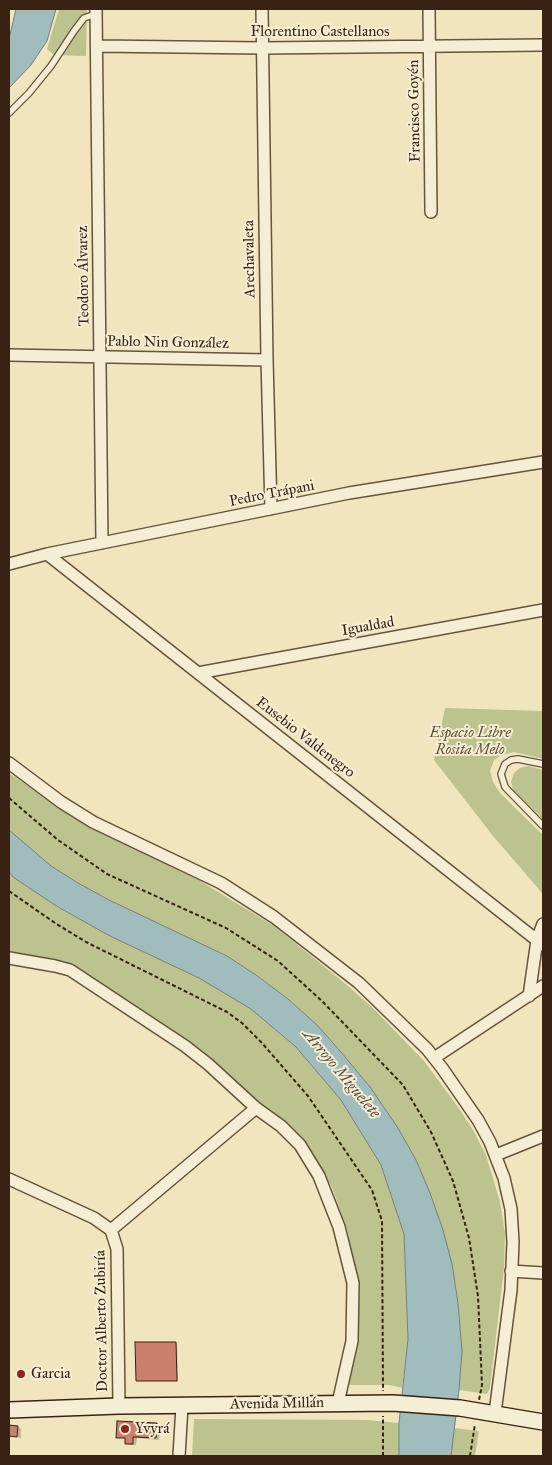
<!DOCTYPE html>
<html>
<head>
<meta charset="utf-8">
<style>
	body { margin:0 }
	#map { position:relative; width:552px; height:1465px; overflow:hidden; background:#f1e5bd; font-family:"IM FELL Great Primer",serif }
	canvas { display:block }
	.frame { position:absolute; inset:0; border:10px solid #382213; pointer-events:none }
</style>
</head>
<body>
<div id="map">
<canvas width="552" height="1465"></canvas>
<div class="frame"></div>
</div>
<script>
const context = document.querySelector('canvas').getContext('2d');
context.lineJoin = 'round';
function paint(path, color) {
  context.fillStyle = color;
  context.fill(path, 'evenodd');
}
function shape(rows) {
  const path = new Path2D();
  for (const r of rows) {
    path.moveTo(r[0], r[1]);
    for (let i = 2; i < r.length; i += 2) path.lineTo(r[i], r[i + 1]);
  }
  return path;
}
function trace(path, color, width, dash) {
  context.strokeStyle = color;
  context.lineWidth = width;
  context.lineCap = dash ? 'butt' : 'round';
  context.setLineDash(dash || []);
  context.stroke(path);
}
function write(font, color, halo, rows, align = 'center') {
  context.font = font + ' "IM FELL Great Primer",serif';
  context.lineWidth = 4;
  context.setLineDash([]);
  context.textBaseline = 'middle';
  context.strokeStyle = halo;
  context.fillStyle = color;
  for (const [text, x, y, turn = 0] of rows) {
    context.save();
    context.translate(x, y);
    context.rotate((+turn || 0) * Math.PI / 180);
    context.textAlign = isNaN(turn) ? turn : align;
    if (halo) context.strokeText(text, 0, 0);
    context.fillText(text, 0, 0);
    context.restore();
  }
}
paint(shape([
	[59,9,87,9,86,56,54,55,47,49],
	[445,708,543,711,543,759,514,752,502,755,494,760,490,771,493,782,500,793,543,835,543,894,493,836,434,760],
	[528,766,543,770,543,820,514,791,512,786,511,782,514,773,520,768],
	[9,773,82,822,200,881,274,926,347,985,375,1010,424,1061,458,1107,473,1130,486,1155,500,1202,505,1233,504,1268,490,1388,487,1394,459,1390,462,1351,458,1303,452,1264,416,1160,398,1128,370,1087,341,1052,317,1025,288,999,256,975,227,956,109,900,78,883,51,866,19,840,9,830],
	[9,872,58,907,110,936,199,978,251,1009,296,1047,341,1100,381,1165,404,1234,408,1339,402,1388,390,1385,348,1385,357,1328,357,1291,348,1233,332,1187,311,1155,280,1119,252,1098,209,1059,157,1021,99,987,71,967,9,955],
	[194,1419,367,1420,399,1423,399,1456,192,1456],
	[454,1428,479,1431,475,1456,451,1456]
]), '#bdc38f');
const water = shape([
	[16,9,56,9,47,41,31,65,9,88,9,39,16,9],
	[9,830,51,866,78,883,109,900,227,956,256,975,288,999,317,1025,341,1052,370,1087,398,1128,416,1160,430,1193,443,1230,452,1264,458,1303,462,1351,459,1390,451,1456,399,1456,399,1423,408,1339,404,1234,381,1165,341,1100,296,1047,251,1009,199,978,110,936,58,907,13,877,9,872,9,830]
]);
paint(water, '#a1bcbd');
trace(water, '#777e79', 1);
paint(shape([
	[176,1343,177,1344,178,1381,138,1381,136,1344],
	[157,1424,160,1426,159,1440,137,1438,136,1445,130,1445,126,1443,126,1439,117,1437],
	[18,1427,21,1429,21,1438,10,1435]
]), '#0003');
const building = shape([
	[135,1342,176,1342,177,1381,136,1381,135,1342],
	[117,1421,157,1423,156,1438,133,1437,133,1444,125,1444,125,1438,116,1438,117,1421],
	[9,1425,18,1426,17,1437,9,1436,9,1425]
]);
paint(building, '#cb806e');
trace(building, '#382213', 1);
const service = shape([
	[9,113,29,93,51,66,74,31,84,18,96,14],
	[543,764,518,759,511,760,505,764,501,774,505,787,543,826]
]);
const minor = shape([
	[96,9,102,543],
	[262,9,267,360,271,509],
	[429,9,431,212],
	[97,46,262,48,543,45],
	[9,355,267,360],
	[47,554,543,945],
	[9,564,47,554,349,493,543,462],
	[198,673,543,610],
	[9,763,61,802,93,822,221,883,274,917,359,983,427,1049,442,1068,478,1120,490,1142,504,1178,511,1209,513,1242,511,1290,495,1413],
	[9,958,55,966,70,970,185,1046,208,1064,256,1108,281,1126,300,1145,319,1176,339,1227,353,1283,352,1341,338,1403],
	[529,996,537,940,543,924],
	[434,1058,543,986],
	[496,1155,543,1136],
	[9,1179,94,1218,111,1230,117,1249,119,1406],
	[111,1230,256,1108],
	[511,1271,543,1273],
	[179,1456,182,1406]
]);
const secondary = shape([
	[9,1410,119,1406,393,1403,460,1408,543,1422]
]);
trace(service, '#66533e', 8);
trace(minor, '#66533e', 14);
trace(secondary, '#382213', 18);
trace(shape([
	[9,798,58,840,107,874,226,928,278,961,323,1002,403,1085,431,1132,453,1181,469,1238,478,1296,482,1385,479,1400],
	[9,891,55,923,86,942,227,1012,242,1023,262,1043,308,1096,372,1190,382,1221,383,1391],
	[383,1456,383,1416],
	[470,1456,475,1424]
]), '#382213', 2, [4, 2.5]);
trace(service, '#f6eed4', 5.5);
trace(minor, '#f6eed4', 11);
trace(secondary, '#f6eed4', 15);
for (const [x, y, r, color] of [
	[21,1374,5,"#8f2418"],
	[125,1429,5,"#8f2418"]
]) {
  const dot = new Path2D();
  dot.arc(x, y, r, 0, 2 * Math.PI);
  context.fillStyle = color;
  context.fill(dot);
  trace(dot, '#f6eed4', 2);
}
write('15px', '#382213', '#f6eed4', [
	["Florentino Castellanos",320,32],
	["Francisco Goyén",415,111,-91],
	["Arechavaleta",250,259,-91],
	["Teodoro Álvarez",84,276,-91],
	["Pablo Nin González",168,343,1],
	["Pedro Trápani",272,494,-11],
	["Igualdad",368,627,-10],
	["Eusebio Valdenegro",305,738,38],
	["Doctor Alberto Zubiría",102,1321,-91],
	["Avenida Millán",277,1404,-1]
]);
write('italic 15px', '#605238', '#f6eed4', [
	["Espacio Libre",470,733],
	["Rosita Melo",470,750]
]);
write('15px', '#382213', '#f6eed4', [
	["Garcia",31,1374],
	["Yvyrá",135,1429]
], 'left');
write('italic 16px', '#585046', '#f6eed4', [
	["Arroyo Miguelete",341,1074,50]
]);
</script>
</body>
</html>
